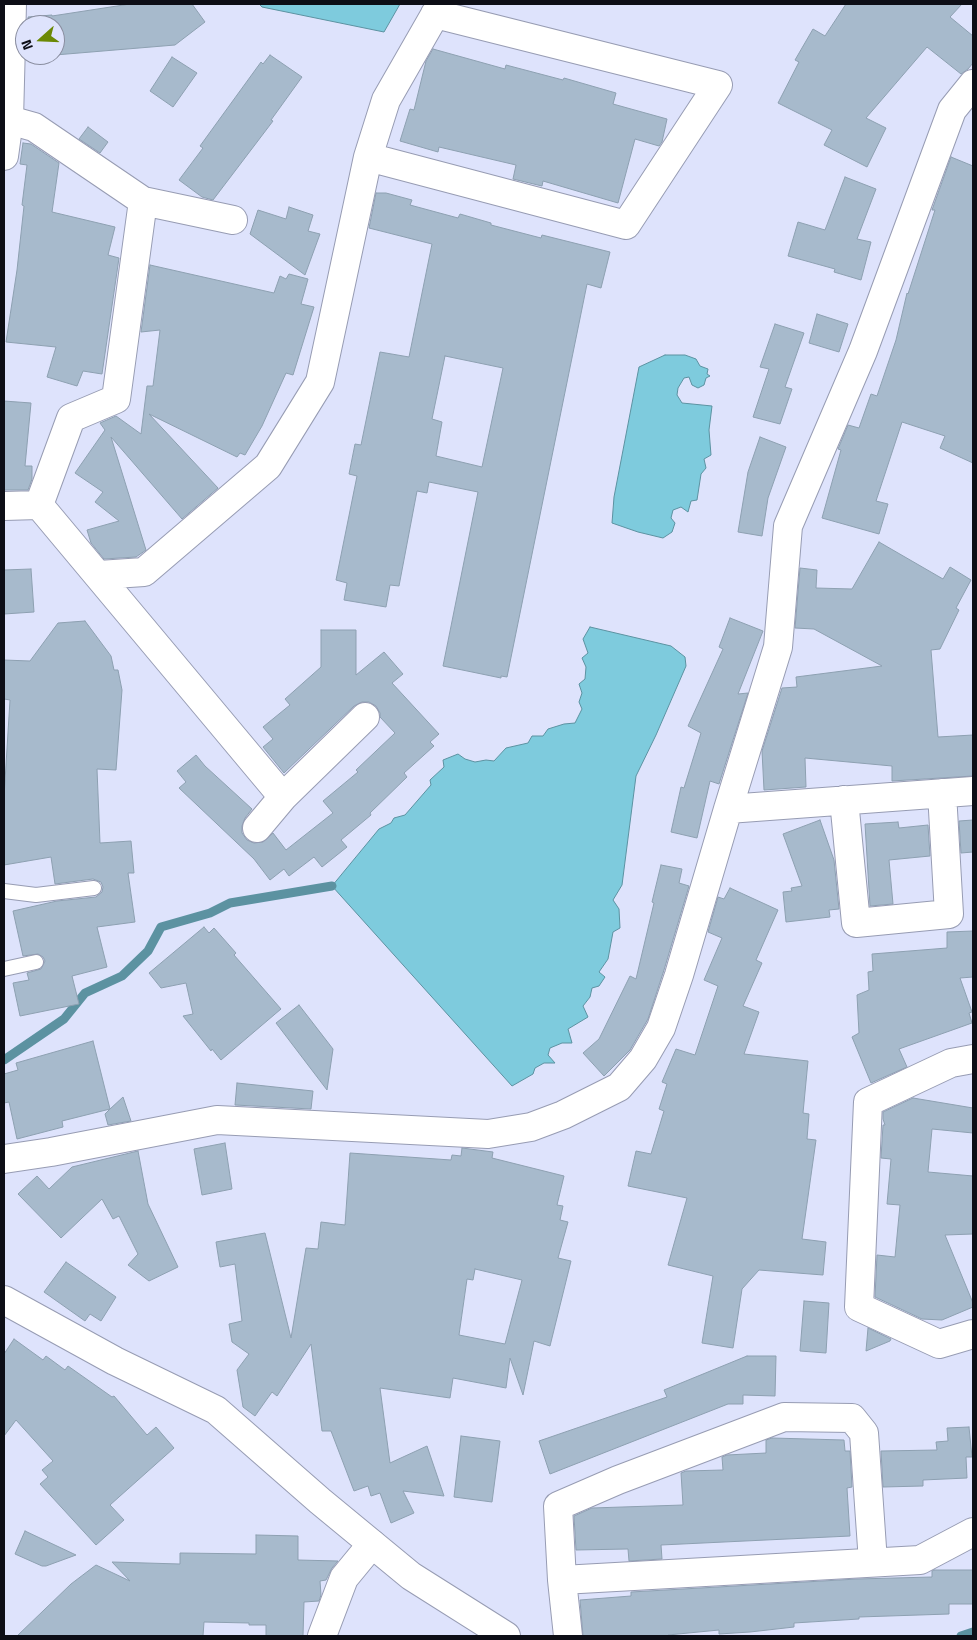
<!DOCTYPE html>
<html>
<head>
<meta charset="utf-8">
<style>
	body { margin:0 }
	#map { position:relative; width:977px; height:1640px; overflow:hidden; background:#dee3fc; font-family:"Titillium Web",sans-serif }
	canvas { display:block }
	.frame { position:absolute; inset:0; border:5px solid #0d0e16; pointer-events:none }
	.north { position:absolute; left:15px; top:15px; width:50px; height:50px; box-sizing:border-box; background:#dee3fc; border:1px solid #8a8ea0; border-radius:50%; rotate:250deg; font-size:14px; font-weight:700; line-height:20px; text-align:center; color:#0d0e16 }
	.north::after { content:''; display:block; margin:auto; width:18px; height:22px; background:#6b8905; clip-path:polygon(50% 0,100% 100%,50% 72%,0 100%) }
</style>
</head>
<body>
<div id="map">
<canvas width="977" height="1640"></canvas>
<div class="frame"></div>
<div class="north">N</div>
</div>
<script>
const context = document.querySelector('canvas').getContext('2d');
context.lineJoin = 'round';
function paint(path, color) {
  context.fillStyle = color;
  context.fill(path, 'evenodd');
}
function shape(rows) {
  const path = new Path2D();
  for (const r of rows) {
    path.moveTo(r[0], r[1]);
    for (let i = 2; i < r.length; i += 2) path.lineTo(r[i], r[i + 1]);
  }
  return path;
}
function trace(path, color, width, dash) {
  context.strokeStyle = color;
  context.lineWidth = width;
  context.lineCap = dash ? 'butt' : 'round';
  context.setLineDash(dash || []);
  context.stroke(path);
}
const water = shape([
	[259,4,400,4,384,32,262,7,259,4],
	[665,355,685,355,696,359,700,366,708,369,707,374,710,376,706,378,704,385,698,388,692,385,689,377,684,378,678,388,677,395,682,403,712,406,709,430,711,455,704,459,706,468,701,474,697,500,691,501,688,512,681,507,673,510,671,518,675,523,672,532,663,538,638,532,612,523,614,497,639,367,665,355],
	[590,627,671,646,685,657,686,666,656,735,636,776,622,885,613,900,619,909,620,928,613,932,608,959,599,972,605,977,599,986,592,988,590,997,583,1006,588,1017,568,1029,572,1043,562,1043,550,1048,548,1055,555,1063,544,1063,535,1068,533,1074,512,1086,332,886,379,829,391,823,394,818,405,815,431,785,430,780,444,767,443,760,458,754,465,759,475,762,486,760,494,761,506,748,528,743,532,736,543,736,548,729,564,724,575,723,582,709,579,702,582,693,579,684,585,679,586,667,582,658,588,653,583,639,590,627]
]);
paint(water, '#7ecbdd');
trace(water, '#5c92a1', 1);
trace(shape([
	[4,1060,64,1019,85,993,122,976,148,951,161,927,210,913,230,903,332,886],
	[961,1636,973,1632]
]), '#5c92a1', 9);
const building = shape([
	[130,4,192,4,205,22,175,45,55,55,55,25,29,25,28,17,52,15,52,16,130,4],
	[846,4,962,4,950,17,973,36,973,63,968,69,961,74,927,47,866,118,886,128,867,167,824,145,832,130,778,103,799,62,795,60,813,29,825,36,846,4],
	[433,49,505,69,506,65,563,80,564,78,616,93,613,104,667,119,662,142,659,146,635,139,618,203,543,181,542,186,513,179,516,165,439,147,438,152,400,141,410,109,414,110,426,61,433,49],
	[270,55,302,77,271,120,273,121,213,200,202,197,179,180,203,148,200,146,261,62,263,64,270,55],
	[172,57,197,73,173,107,150,91,172,57],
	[88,127,108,142,100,153,79,139,88,127],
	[23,143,31,144,59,163,52,212,115,227,108,255,119,258,102,374,83,371,77,386,47,377,56,347,6,342,17,270,24,206,22,205,27,165,20,164,23,143],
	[951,157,973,166,973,463,940,448,945,436,902,422,876,501,888,504,879,534,822,518,841,450,838,449,848,425,859,428,871,394,877,396,896,340,907,293,908,294,935,210,932,210,951,157],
	[845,177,876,189,857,239,871,242,861,280,834,272,835,269,788,256,798,222,825,230,845,177],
	[376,193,386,193,412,200,410,205,458,218,460,214,491,223,491,225,541,238,542,235,610,252,601,288,587,284,507,677,501,676,501,678,443,666,478,492,429,482,427,493,417,491,399,586,390,585,386,607,344,600,347,583,336,580,357,476,349,474,355,444,361,445,380,352,409,357,432,244,369,228,376,193],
	[445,356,503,368,482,467,436,456,442,422,432,419,445,356],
	[289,207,313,215,308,231,320,234,305,275,250,234,258,210,286,219,289,207],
	[150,265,274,293,280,276,286,279,289,274,308,279,301,304,314,307,293,375,286,373,262,426,245,455,240,453,237,457,149,414,218,488,182,519,111,437,146,550,136,557,104,559,91,543,87,530,119,521,95,502,103,492,75,473,105,430,100,423,116,416,141,434,147,386,153,386,160,330,141,332,150,265],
	[817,314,848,324,839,352,809,343,817,314],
	[775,324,804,333,785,387,792,389,780,424,753,417,769,369,760,367,775,324],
	[4,401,31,403,25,466,32,466,32,479,28,490,4,490,4,401],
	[760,437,786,447,768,498,762,536,738,532,748,472,760,437],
	[879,542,943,579,950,567,971,580,956,608,959,610,940,649,931,650,938,737,973,735,973,776,892,781,892,766,805,758,806,787,764,790,762,751,782,688,797,687,796,677,882,666,814,629,795,628,800,568,817,570,816,588,852,589,879,542],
	[31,569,34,612,4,614,4,570,31,569],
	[730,618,763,631,738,694,748,693,719,784,710,781,697,838,671,832,681,787,684,788,701,733,688,726,723,649,719,647,730,618],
	[85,621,111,656,114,670,118,670,122,690,116,770,97,769,100,843,131,841,134,873,128,873,135,922,97,927,107,967,72,976,79,1004,20,1016,13,983,29,980,27,973,41,969,45,961,43,957,38,954,23,956,13,911,57,901,96,897,102,892,103,887,101,882,93,879,55,884,51,857,4,865,4,797,10,700,4,699,4,660,30,661,58,623,85,621],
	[321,630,356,630,356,675,384,652,403,674,392,683,439,734,430,742,434,746,404,773,407,777,370,813,371,815,341,840,347,847,322,867,314,857,289,876,284,869,270,880,254,859,179,788,186,782,177,771,196,755,205,766,252,809,245,818,242,826,242,833,247,840,254,843,263,842,273,833,286,850,333,813,323,801,358,772,356,770,395,733,380,717,380,713,376,706,369,702,362,702,354,706,284,773,263,747,273,739,263,727,290,705,285,699,321,667,321,630],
	[820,820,834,860,839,909,829,910,830,917,786,922,783,892,792,891,791,888,802,886,783,834,820,820],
	[973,820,973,852,961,853,959,821,973,820],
	[898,822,899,828,928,825,930,856,889,860,893,904,870,906,865,824,898,822],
	[661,865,682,869,679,883,689,886,664,970,648,1019,630,1050,604,1076,583,1053,599,1039,630,976,636,979,654,903,652,902,661,865],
	[730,888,778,910,756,960,762,963,743,1006,759,1012,744,1054,808,1061,803,1113,809,1114,807,1139,816,1140,802,1239,826,1242,823,1275,759,1270,742,1289,733,1348,702,1343,713,1276,668,1265,687,1198,628,1186,636,1151,651,1154,664,1111,659,1109,667,1084,662,1082,676,1049,695,1055,718,986,704,980,722,938,708,932,718,897,724,899,730,888],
	[204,927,209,933,214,928,236,953,234,955,281,1009,221,1060,212,1049,211,1051,183,1016,193,1014,186,983,161,988,149,973,204,927],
	[973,931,973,977,960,978,972,1012,969,1013,972,1023,899,1049,907,1067,871,1083,852,1037,859,1033,857,995,869,990,868,972,873,971,872,954,947,948,947,932,973,931],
	[299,1005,333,1049,327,1090,276,1023,299,1005],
	[93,1041,110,1109,123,1097,131,1121,108,1125,105,1114,110,1109,62,1121,63,1127,17,1139,9,1102,4,1103,4,1074,18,1070,16,1063,93,1041],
	[237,1083,313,1091,311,1109,235,1105,237,1083],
	[913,1098,973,1108,973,1133,932,1129,928,1172,973,1176,973,1234,945,1235,973,1303,973,1307,942,1320,922,1319,875,1297,877,1255,895,1257,900,1205,887,1204,891,1159,881,1158,883,1125,885,1125,883,1119,883,1112,913,1098],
	[225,1143,232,1189,202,1195,194,1149,225,1143],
	[462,1148,493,1152,492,1158,564,1176,557,1205,563,1206,560,1220,568,1222,558,1258,571,1261,550,1346,534,1341,523,1395,510,1358,506,1388,453,1378,450,1398,380,1388,390,1463,427,1446,444,1496,403,1491,414,1513,391,1523,380,1493,371,1496,368,1486,354,1491,331,1431,322,1431,311,1344,277,1396,272,1392,255,1416,243,1407,237,1370,249,1354,232,1342,229,1324,242,1321,235,1264,220,1267,216,1242,265,1233,291,1338,306,1248,318,1249,321,1222,345,1225,350,1153,451,1160,452,1155,461,1156,462,1148],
	[475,1269,522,1280,505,1344,459,1335,467,1279,473,1280,475,1269],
	[138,1151,148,1204,178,1267,149,1281,128,1265,138,1254,119,1216,113,1219,102,1199,61,1238,18,1194,37,1176,49,1189,72,1167,138,1151],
	[66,1262,116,1297,101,1321,90,1314,85,1321,44,1292,66,1262],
	[804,1301,829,1303,826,1353,800,1351,804,1301],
	[868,1328,891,1339,890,1341,866,1351,868,1328],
	[14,1339,43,1360,46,1356,65,1370,68,1366,112,1397,114,1396,147,1435,156,1427,174,1448,110,1505,124,1520,96,1545,40,1484,48,1477,42,1470,53,1461,16,1420,4,1436,4,1354,14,1339],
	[747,1356,776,1356,775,1396,743,1395,743,1404,728,1404,550,1474,539,1441,667,1397,664,1390,747,1356],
	[969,1427,972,1457,966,1457,967,1478,923,1480,923,1486,883,1487,881,1451,937,1450,936,1442,948,1441,947,1428,969,1427],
	[461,1436,500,1441,492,1502,454,1497,461,1436],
	[772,1438,844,1440,845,1451,850,1451,852,1487,847,1488,850,1536,661,1545,662,1559,629,1561,628,1549,576,1550,574,1516,592,1508,683,1505,681,1473,686,1471,723,1470,722,1457,727,1455,766,1453,766,1440,772,1438],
	[25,1531,76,1555,46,1566,42,1566,15,1554,25,1531],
	[256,1535,298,1536,298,1560,338,1561,332,1568,326,1580,320,1581,321,1595,319,1601,304,1602,303,1636,266,1636,266,1625,249,1625,249,1623,204,1622,203,1636,17,1636,71,1584,96,1565,130,1581,112,1562,180,1564,180,1553,256,1554,256,1535],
	[934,1570,973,1570,973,1604,949,1604,949,1614,859,1617,859,1619,794,1623,794,1627,750,1632,719,1634,719,1630,668,1635,668,1636,583,1636,580,1600,631,1596,631,1592,857,1579,932,1577,932,1571,934,1570]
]);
paint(building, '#a7bacc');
trace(building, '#8da0b1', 1);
const lane = shape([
	[4,891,36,895,94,888],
	[4,969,36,962]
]);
const street = shape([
	[9,120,34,127,143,201,233,220],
	[368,157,626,225,718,85,435,14],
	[39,505,71,418,116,399,143,201],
	[4,506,39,505,283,797],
	[99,575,144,572,268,466,320,382,368,157,386,100,441,4],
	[844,800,856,923,949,914,942,793],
	[728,809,973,791],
	[257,828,283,797,365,717],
	[973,1059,951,1063,868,1102,859,1307,939,1344,973,1334],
	[4,1159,51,1152,217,1120,488,1134,531,1127,563,1115,619,1087,643,1059,661,1028,679,975,728,809,778,647,788,526,863,351,952,110,973,84],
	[562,1580,920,1560,973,1532],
	[322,1636,344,1578,372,1544],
	[568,1636,562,1580,558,1506,618,1480,784,1417,852,1418,864,1433,873,1562]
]);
const secondary = shape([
	[4,156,9,120,12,4],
	[4,1300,115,1361,216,1410,320,1501,411,1576,506,1636]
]);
trace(lane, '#979cb3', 16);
trace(street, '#979cb3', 30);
trace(secondary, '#979cb3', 30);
trace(lane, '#fff', 14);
trace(street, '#fff', 28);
trace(secondary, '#fff', 28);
</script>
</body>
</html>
